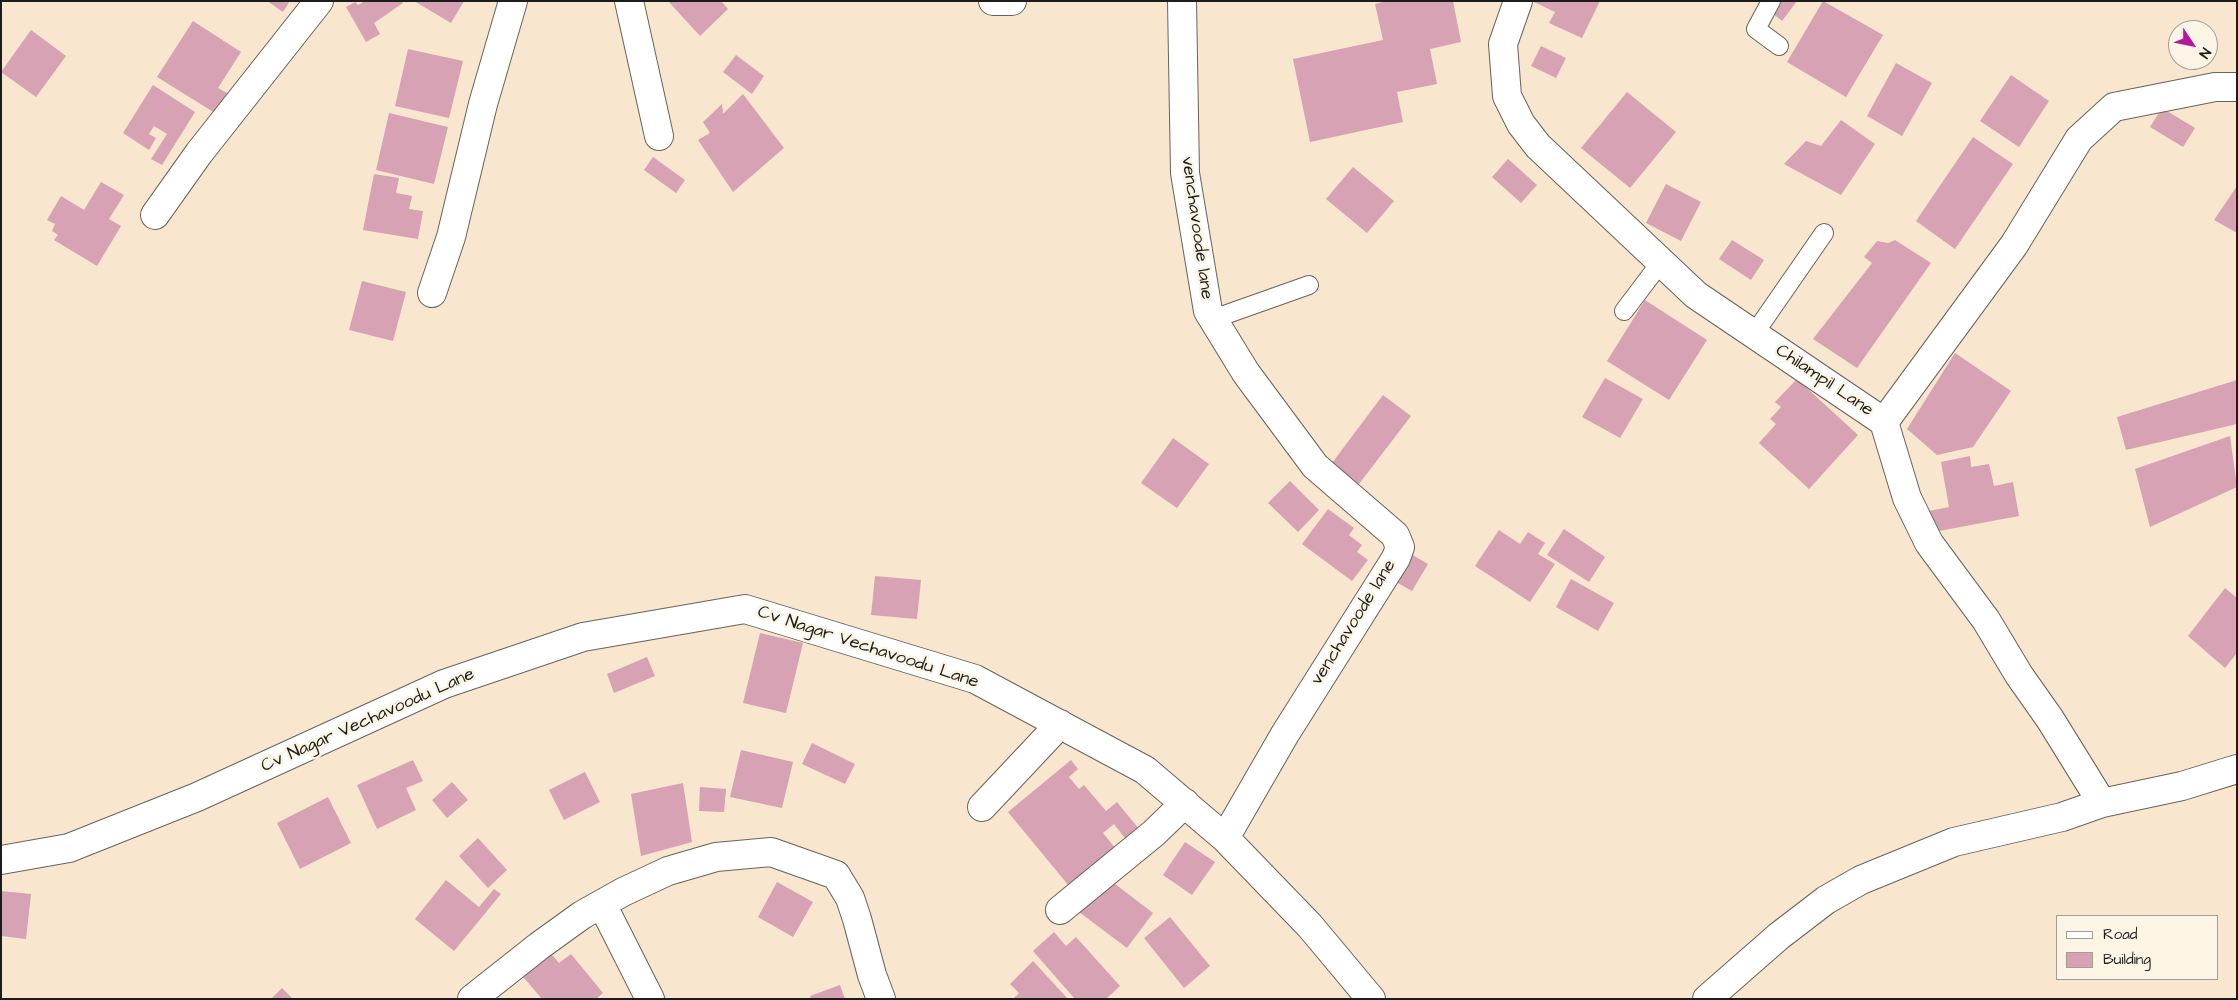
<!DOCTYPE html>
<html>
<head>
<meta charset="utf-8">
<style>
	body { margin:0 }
	#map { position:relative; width:2238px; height:1000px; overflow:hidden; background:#f8e6cf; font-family:"Architects Daughter",sans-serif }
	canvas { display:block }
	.frame { position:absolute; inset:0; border:2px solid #1c1c1c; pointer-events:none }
	.legend { position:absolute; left:2056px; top:915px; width:162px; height:65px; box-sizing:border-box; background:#fcf5e5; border:1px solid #a29e95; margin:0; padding:6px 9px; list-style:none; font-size:15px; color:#1c1c1c }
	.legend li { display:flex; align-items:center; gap:10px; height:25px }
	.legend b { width:25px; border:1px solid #a29e95 }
	.north { position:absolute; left:2168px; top:20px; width:50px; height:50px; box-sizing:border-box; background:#fcf5e5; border:1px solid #a29e95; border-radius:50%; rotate:124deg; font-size:14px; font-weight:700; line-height:20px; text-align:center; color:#1c1c1c }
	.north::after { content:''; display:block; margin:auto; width:18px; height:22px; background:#b5179e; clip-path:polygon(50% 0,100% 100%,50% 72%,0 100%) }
</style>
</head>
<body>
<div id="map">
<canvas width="2238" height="1000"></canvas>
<div class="frame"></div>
<ul class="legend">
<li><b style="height:6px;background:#fff"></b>Road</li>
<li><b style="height:14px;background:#d7a2b3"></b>Building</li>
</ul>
<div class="north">N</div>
</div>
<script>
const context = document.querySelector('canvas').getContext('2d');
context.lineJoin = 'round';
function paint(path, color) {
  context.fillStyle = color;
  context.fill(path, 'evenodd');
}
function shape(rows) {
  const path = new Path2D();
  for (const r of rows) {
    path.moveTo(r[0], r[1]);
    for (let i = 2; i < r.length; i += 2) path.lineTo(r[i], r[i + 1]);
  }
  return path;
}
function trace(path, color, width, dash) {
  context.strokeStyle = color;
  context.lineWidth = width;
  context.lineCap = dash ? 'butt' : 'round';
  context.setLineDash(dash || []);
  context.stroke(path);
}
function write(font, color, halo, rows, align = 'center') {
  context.font = font + ' "Architects Daughter",sans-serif';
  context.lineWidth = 5;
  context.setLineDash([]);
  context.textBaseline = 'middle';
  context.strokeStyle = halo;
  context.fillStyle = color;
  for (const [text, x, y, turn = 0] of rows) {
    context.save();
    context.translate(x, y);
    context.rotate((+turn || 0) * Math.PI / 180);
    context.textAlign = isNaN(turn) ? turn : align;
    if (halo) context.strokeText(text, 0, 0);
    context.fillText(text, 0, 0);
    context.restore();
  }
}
paint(shape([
	[267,1,290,1,283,12],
	[365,1,402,1,403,3,374,23,380,34,366,42,346,7,355,2,358,5],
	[414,1,464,1,451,23],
	[668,1,721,1,728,9,700,36],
	[1387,1,1453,1,1461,42,1430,49,1437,84,1397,92,1403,122,1310,142,1293,59,1383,40,1375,4],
	[1532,1,1600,1,1582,38,1549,23,1555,12],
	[1778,1,1797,1,1782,21,1771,12],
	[1823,1,1883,35,1846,97,1787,62],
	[193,21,241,52,218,88,227,93,215,113,157,77],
	[31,30,66,56,36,97,1,72],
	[1541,46,1566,58,1556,78,1531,66],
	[408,49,463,61,449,118,395,106],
	[736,55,764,76,752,94,723,72],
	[1896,63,1932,83,1902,136,1867,116],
	[2011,75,2049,101,2019,147,1980,121],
	[153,85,195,112,162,165,151,159,167,134,154,126,149,134,156,138,149,150,123,133],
	[1627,92,1676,132,1630,188,1581,148],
	[743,94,784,148,733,192,698,140,710,133,703,122,722,104,723,114],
	[2162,108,2195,128,2183,147,2150,127],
	[389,113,448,127,434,184,376,170],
	[1841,120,1875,144,1841,195,1784,164,1806,141,1821,146],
	[1973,137,2013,164,1955,249,1916,221],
	[653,157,685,180,676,193,644,170],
	[1508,159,1537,185,1521,203,1492,177],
	[1353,167,1394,201,1367,233,1326,199],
	[374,174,399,178,396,193,412,196,409,209,423,211,418,239,363,230],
	[101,182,124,195,109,219,121,226,97,266,54,240,58,235,52,231,55,224,47,220,61,196,84,210],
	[1666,184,1701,202,1681,241,1646,223],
	[2237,186,2237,233,2214,220],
	[1732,240,1764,260,1751,280,1719,259],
	[1895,240,1931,263,1857,368,1813,339,1872,263,1864,257,1877,241,1888,243],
	[362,281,406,292,393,341,349,330],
	[1645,300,1707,340,1669,400,1607,361],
	[1955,353,2011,391,1973,447,1937,455,1907,429],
	[1605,378,1643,399,1620,438,1582,417],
	[1797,379,1858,435,1809,489,1759,443,1776,424,1770,419,1781,407,1775,402],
	[2237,380,2237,424,2126,450,2117,417],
	[1383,395,1411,416,1359,484,1332,463],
	[2230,436,2237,487,2150,527,2135,469],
	[1173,438,1209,464,1177,508,1141,483],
	[1970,456,1971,467,1989,464,1994,486,2013,482,2019,516,1928,533,1924,512,1949,507,1941,462],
	[1290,481,1319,510,1298,532,1268,503],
	[1328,509,1354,528,1349,535,1362,545,1357,552,1368,560,1352,581,1302,544],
	[1564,529,1605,557,1589,582,1547,555],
	[1499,530,1520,544,1528,532,1545,543,1538,554,1555,564,1530,602,1475,566],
	[1404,550,1428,564,1412,591,1387,577],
	[875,576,921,580,917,619,871,615],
	[1571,579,1614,603,1598,631,1556,607],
	[2225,588,2237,598,2237,653,2225,668,2188,636],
	[760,633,803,643,786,713,743,703],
	[647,657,655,676,614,693,607,674],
	[812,743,855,764,845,784,802,764],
	[741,750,793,762,782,808,730,797],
	[413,760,423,781,406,788,416,810,377,829,357,785],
	[1071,760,1078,769,1069,777,1079,789,1084,785,1106,811,1117,802,1144,835,1131,846,1114,824,1103,833,1120,854,1074,892,1008,812],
	[585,772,600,802,564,820,549,790],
	[452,782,468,800,447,818,432,800],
	[683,783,692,842,641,856,631,794],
	[700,787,726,789,724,812,699,811],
	[328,797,351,843,300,869,277,823],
	[478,838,507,870,488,888,459,856],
	[1185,842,1215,862,1192,895,1163,875],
	[1106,877,1153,913,1127,948,1079,912],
	[446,880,479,907,494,889,501,894,454,951,415,919],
	[777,882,813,902,793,937,758,917],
	[1,891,31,894,26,939,1,936],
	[1170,917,1210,966,1184,988,1144,938],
	[1054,932,1066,946,1076,937,1120,986,1106,999,1075,999,1033,951],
	[546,948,559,963,571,954,603,993,596,999,542,999,518,971],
	[1033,961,1068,999,1013,999,1019,993,1010,984],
	[840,985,845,999,811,999,810,996],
	[282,988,293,999,271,999]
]), '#d7a2b3');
const service = shape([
	[1771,1,1756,29,1779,46],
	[1624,311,1661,262],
	[1213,319,1309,285],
	[1754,334,1824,233]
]);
const minor = shape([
	[629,1,659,136],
	[993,1,1012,1],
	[1182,1,1185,173,1208,311,1246,373,1315,466,1395,535,1400,547,1396,558,1285,734,1225,838,1310,926,1371,999],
	[1518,1,1503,44,1507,96,1521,124,1538,146,1696,295,1884,422,2014,245,2079,139,2114,107,2215,87,2237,87],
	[155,215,199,153,319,1],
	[432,293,451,237,483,104,513,1],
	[1884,422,1907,498,1929,543,1986,620,2019,675,2050,719,2102,803],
	[982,807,1060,724],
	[1,860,69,848,197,797,444,684,583,637,745,609,975,679,1145,770,1225,838],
	[602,904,650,999],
	[1060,910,1154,833,1185,803],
	[472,999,539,946,582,915,623,892,668,871,716,857,771,852,836,875,850,898,857,919,872,975,881,999],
	[1707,999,1779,936,1826,900,1861,880,1954,842,2062,817,2102,803,2182,786,2237,769]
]);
trace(service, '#69635b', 20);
trace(minor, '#69635b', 30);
trace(service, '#fff', 18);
trace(minor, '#fff', 28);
write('18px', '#1c1c1c', '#fcf5e5', [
	["venchavoode lane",1196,228,82],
	["Chilampil Lane",1824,381,34],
	["venchavoode lane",1354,623,-58],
	["Cv Nagar Vechavoodu Lane",868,648,18],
	["Cv Nagar Vechavoodu Lane",368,721,-24]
]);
</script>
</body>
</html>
